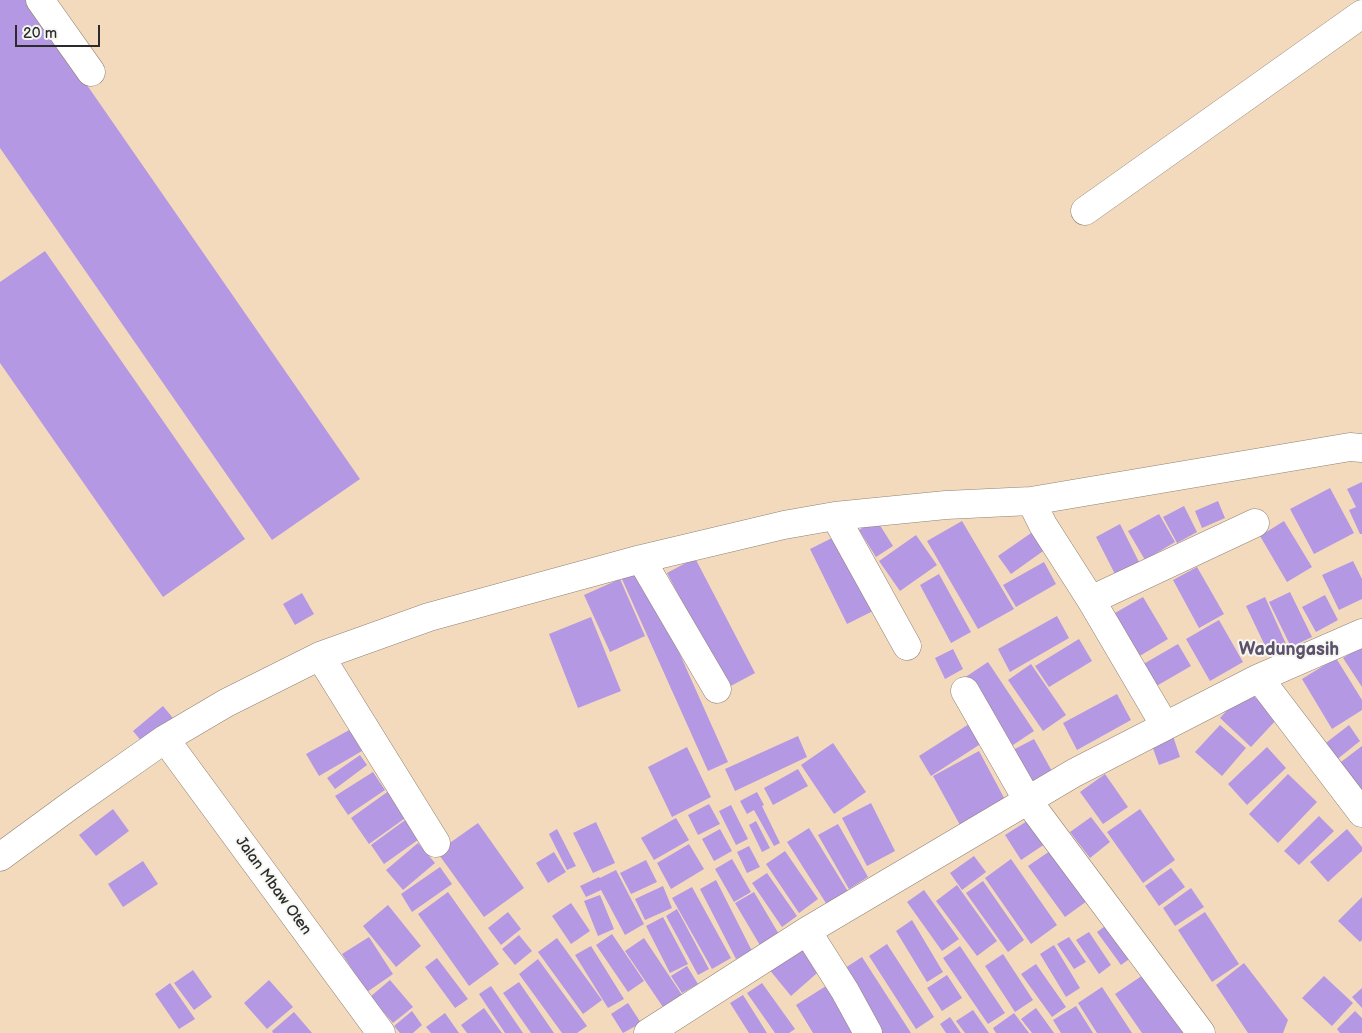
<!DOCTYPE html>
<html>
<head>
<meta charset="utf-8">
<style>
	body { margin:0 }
	#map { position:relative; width:1362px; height:1033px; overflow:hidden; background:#f3dabd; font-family:"Balsamiq Sans",sans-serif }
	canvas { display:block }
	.scale { position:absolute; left:15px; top:25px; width:85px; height:22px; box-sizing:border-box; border:2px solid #2b2b2b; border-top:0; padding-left:6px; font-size:15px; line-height:18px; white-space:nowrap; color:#2b2b2b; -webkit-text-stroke:4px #f6f6f2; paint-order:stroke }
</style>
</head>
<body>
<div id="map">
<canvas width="1362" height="1033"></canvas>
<div class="scale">20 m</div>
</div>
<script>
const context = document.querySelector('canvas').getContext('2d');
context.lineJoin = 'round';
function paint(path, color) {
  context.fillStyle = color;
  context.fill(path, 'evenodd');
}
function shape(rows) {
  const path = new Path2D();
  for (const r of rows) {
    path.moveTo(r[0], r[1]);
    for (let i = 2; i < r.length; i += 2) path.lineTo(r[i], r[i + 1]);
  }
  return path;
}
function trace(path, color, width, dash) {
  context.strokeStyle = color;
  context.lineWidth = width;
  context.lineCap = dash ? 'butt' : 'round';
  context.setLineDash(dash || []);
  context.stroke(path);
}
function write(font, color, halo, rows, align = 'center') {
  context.font = font + ' "Balsamiq Sans",sans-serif';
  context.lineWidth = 4;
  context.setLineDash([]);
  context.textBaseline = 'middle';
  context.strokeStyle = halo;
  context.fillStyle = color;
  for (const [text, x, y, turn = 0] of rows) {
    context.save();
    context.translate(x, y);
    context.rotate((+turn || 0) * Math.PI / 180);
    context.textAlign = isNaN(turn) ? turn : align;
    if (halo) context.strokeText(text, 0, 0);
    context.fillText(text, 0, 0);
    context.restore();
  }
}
paint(shape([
	[0,0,28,0,360,479,272,540,0,148],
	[45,251,245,539,163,597,0,363,0,282],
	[1362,482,1362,534,1360,534,1349,510,1356,507,1347,489],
	[1330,488,1354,533,1314,554,1290,509],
	[1218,501,1225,518,1202,528,1195,511],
	[1184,506,1197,532,1177,543,1163,517],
	[1159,514,1175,542,1145,560,1128,531],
	[876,519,893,546,876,557,859,530],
	[962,521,1014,609,978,629,927,541],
	[1284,521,1312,567,1287,582,1260,536],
	[1120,524,1141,566,1117,578,1096,537],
	[1034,531,1046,549,1011,574,998,556],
	[842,533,879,608,847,624,810,549],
	[916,535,937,565,900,591,879,561],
	[695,558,755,673,727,688,667,573],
	[1353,561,1362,579,1362,599,1339,610,1322,575],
	[1044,562,1056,584,1016,607,1003,585],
	[641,567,728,762,708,771,621,577],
	[1197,567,1224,614,1199,628,1173,580],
	[939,574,971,632,951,643,920,585],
	[620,579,645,636,610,652,584,595],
	[1290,592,1312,637,1291,647,1269,602],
	[302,593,314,614,295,625,283,604],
	[1325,595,1338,620,1316,632,1302,607],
	[1143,597,1168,639,1133,660,1108,617],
	[1265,597,1286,644,1268,652,1246,606],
	[1057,616,1069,638,1010,672,998,649],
	[591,617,621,691,578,708,549,634],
	[1219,620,1243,662,1210,681,1186,639],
	[1079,639,1092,661,1049,687,1035,666],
	[1178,644,1191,666,1153,688,1140,666],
	[1362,646,1362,687,1343,658],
	[953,649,963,669,945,679,935,658],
	[1336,658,1362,700,1362,710,1332,729,1302,679],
	[988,662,1034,731,1010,747,964,678],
	[1031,664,1066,715,1043,731,1008,680],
	[1246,689,1278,718,1251,747,1220,718],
	[1117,694,1131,720,1077,750,1063,723],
	[163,706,177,723,147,748,133,731],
	[969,724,982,743,931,776,919,756],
	[1220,725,1246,748,1222,776,1195,752],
	[1349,725,1360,741,1330,765,1318,749],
	[351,729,362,751,319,776,306,754],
	[798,736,807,757,735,791,725,769],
	[1173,736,1180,757,1159,765,1151,743],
	[1034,739,1053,773,1027,787,1009,752],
	[833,743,866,792,834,814,801,765],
	[1362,746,1362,799,1333,768],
	[687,747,711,797,672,817,648,767],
	[1267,747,1286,768,1247,805,1228,784],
	[979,751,1010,809,965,834,933,776],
	[360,755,367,765,335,789,327,778],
	[798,769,808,786,773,805,764,788],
	[373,772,385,790,348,815,335,796],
	[1105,774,1128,807,1103,824,1080,792],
	[1288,774,1317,802,1278,843,1249,814],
	[390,790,408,816,369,844,351,818],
	[757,792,764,805,762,806,780,843,774,846,754,810,747,814,740,801],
	[871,803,895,851,867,866,842,818],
	[709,804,720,824,698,835,688,815],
	[731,805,748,839,736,845,719,811],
	[113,809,129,831,96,856,79,835],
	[1140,809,1175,860,1143,883,1107,832],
	[1035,816,1051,840,1021,860,1005,835],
	[1319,816,1334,831,1299,865,1284,851],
	[1091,817,1110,842,1090,858,1070,832],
	[408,818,422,837,384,864,371,845],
	[676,818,689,840,654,860,641,838],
	[756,821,770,848,762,852,749,825],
	[596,822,615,863,593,873,573,833],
	[478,823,524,888,484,917,437,852],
	[838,824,868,877,849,889,818,835],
	[809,828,852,898,831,911,787,842],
	[557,829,576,866,567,870,549,834],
	[720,829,732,851,714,861,702,839],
	[1347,829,1362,847,1362,851,1328,882,1310,862],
	[418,843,435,863,403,890,386,870],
	[689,844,704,869,671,889,657,863],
	[749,846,760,867,747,873,737,852],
	[785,851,818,899,799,913,766,864],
	[1050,851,1087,901,1065,917,1028,866],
	[554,852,566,872,548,883,536,863],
	[974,856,986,872,962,890,950,873],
	[732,859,751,892,734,902,715,869],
	[1011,859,1057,925,1031,944,985,878],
	[646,860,657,882,631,894,620,873],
	[143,861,158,884,123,907,108,884],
	[440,867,452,884,412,912,401,894],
	[1171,868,1185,887,1159,906,1145,886],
	[616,870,644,924,625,935,601,890,586,897,580,886,599,877,600,878],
	[767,873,797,916,782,927,752,883],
	[716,880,752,951,736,959,700,889],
	[983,881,1024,940,1008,952,966,893],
	[957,885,997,941,977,956,936,901],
	[663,886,672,908,645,920,635,899],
	[692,887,731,958,712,969,672,898],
	[1191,888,1204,907,1175,926,1163,908],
	[924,890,959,939,942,951,907,902],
	[448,892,499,964,469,986,418,914],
	[754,892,780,936,761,947,735,903],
	[600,895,614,929,598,936,584,901],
	[1362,897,1362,940,1360,942,1338,921],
	[571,903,590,931,571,944,552,916],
	[388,905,421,946,396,967,363,926],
	[677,909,709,969,698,975,666,916],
	[508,912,521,929,501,945,488,928],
	[1205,912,1239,964,1212,982,1178,930],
	[663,917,688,964,670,973,646,926],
	[912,920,943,972,927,982,896,931],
	[1112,921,1136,954,1121,965,1097,932],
	[1089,932,1111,965,1099,974,1076,940],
	[612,934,644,981,628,992,596,945],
	[519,935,532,951,515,965,502,949],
	[369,937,393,974,367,992,342,954],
	[1069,937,1086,962,1074,969,1057,944],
	[557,938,602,1000,583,1014,538,952],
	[644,938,686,1001,667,1013,625,951],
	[801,940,824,967,791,996,768,968],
	[887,944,934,1017,916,1029,869,956],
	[1054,945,1080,988,1066,997,1040,954],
	[591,946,624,999,608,1008,575,955],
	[960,946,1005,1013,988,1024,943,958],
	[1003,954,1033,1000,1015,1012,985,966],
	[862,957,911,1033,875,1033,836,974],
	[437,958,468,999,455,1008,425,967],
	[538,959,587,1026,577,1033,562,1033,519,974],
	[1244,963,1288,1020,1283,1033,1248,1033,1216,985],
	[1036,964,1066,1007,1052,1017,1021,974],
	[687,966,698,984,682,993,671,976],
	[193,970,212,997,194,1010,174,983],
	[1149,971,1191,1033,1142,1033,1115,994],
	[947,975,962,998,942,1011,927,988],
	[1324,976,1353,1003,1332,1026,1302,998],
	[269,980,293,1007,267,1029,244,1003],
	[390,980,413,1007,393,1023,370,997],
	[519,982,554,1033,531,1033,503,993],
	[170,983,195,1019,179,1029,155,994],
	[762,983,795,1029,789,1033,775,1033,747,993],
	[491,986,523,1033,505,1033,479,994],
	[826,986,854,1033,813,1033,796,1005],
	[1102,987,1132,1033,1097,1033,1078,1003],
	[1362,988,1362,1008,1352,997],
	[743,995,767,1033,749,1033,730,1003],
	[628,1003,641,1023,623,1033,611,1014],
	[1076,1006,1093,1033,1061,1033,1053,1020],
	[484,1008,502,1033,467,1033,461,1025],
	[1036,1008,1054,1033,1032,1033,1021,1019],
	[973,1010,989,1033,965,1033,956,1021],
	[412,1011,422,1025,413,1033,400,1033,394,1026],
	[1355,1011,1362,1018,1362,1033,1340,1033,1337,1029],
	[294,1012,312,1033,273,1033,272,1031],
	[445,1013,459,1033,431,1033,426,1027],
	[1014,1013,1029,1033,996,1033,993,1028],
	[950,1017,961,1033,946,1033,940,1024]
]), '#b498e3');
const minor = shape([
	[40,0,91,72],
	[1085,211,1362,14],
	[1031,501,1350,447,1362,448],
	[835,516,907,646],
	[641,559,717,689],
	[1091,600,1255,523],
	[320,656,436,843],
	[1259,678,1362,813],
	[965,691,1028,801,1201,1033],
	[165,739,381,1033],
	[0,857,71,805,165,739,226,703,320,656,429,617,641,559,784,525,835,516,946,505,1031,501,1043,525,1091,600,1165,726],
	[807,931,845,991,868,1033],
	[648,1033,807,931,1074,773,1259,678,1362,633]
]);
trace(minor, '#8f8274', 29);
trace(minor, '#fff', 28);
write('15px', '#2b2b2b', '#f6f6f2', [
	["Jalan Mbaw Oten",273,886,54]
]);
write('bold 18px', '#5b516b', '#f6f6f2', [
	["Wadungasih",1289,650]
]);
</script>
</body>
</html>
